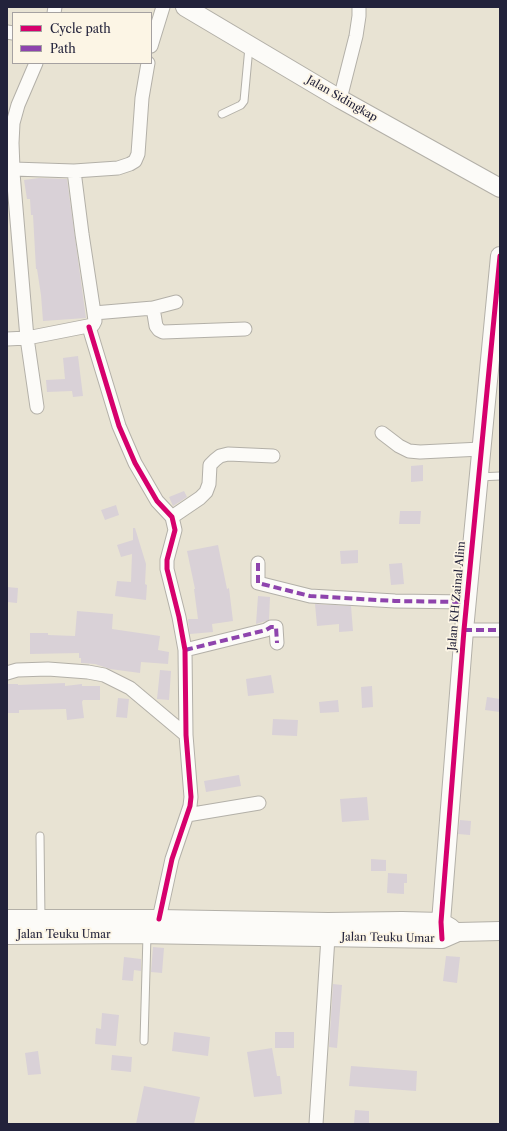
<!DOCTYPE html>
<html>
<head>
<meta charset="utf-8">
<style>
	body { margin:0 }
	#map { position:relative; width:507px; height:1131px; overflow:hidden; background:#e8e3d3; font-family:"Libre Caslon Text",serif }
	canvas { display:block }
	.frame { position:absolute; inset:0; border:8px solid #22223b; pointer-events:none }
	.legend { position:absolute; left:12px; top:12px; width:140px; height:52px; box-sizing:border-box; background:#fcf5e5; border:1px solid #a5a1a1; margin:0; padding:5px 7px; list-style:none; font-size:12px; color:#22223b }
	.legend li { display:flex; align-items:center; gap:8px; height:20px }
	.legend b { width:20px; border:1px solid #a5a1a1 }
</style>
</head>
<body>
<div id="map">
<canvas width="507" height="1131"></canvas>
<div class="frame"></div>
<ul class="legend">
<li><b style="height:5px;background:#d6006c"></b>Cycle path</li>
<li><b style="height:5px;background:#8e44ad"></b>Path</li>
</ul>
</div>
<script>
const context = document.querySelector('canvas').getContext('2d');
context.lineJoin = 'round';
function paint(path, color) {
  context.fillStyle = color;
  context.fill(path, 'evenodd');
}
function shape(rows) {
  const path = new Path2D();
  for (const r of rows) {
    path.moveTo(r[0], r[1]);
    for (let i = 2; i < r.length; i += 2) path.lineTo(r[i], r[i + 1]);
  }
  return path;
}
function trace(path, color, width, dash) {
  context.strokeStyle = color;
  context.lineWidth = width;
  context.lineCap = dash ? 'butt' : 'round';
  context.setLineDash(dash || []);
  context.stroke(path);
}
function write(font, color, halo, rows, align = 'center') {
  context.font = font + ' "Libre Caslon Text",serif';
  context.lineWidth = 3.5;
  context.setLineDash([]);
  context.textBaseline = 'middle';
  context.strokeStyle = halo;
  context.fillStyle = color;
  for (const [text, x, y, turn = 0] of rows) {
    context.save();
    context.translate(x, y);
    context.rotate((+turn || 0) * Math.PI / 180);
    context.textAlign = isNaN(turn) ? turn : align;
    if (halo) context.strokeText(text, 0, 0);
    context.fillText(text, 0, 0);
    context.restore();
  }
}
paint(shape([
	[39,178,67,179,86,318,43,321,41,295,37,269,36,269,33,215,31,215,30,199,27,199,24,180],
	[78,356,83,396,73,397,72,391,47,392,46,380,65,379,63,358],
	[423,465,423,481,411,482,411,466],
	[184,491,187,497,173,506,169,497],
	[116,505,119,515,105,520,101,510],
	[400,511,421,511,420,524,399,524],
	[133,528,135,528,146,564,145,584,147,585,146,600,115,596,117,581,131,582,132,554,121,557,117,545,133,540],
	[218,545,227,589,229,588,233,621,212,624,213,632,190,634,188,619,198,619,194,589,195,589,187,551],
	[358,550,358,563,341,564,340,551],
	[402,563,404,584,391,585,389,564],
	[7,587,18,588,17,603,7,602],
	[258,596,270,597,269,620,256,624],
	[315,604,351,606,353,631,339,632,339,624,317,626],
	[77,611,113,614,112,629,160,636,158,650,169,652,168,664,141,662,140,673,110,669,95,664,81,663,81,658,79,658,79,653,30,654,30,633,48,633,48,635,75,636],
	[160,670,171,671,169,700,157,699],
	[271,675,274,693,248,696,246,679],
	[65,683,65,686,82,684,82,686,100,686,100,700,83,700,82,702,84,718,67,720,66,709,19,710,19,713,7,713,7,684,18,684,18,685],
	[372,686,373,707,362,708,361,687],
	[487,697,500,699,500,712,485,710],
	[118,698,129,699,127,718,116,717],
	[338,700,339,712,320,713,319,702],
	[273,719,298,720,297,736,272,735],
	[239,775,241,786,206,792,204,781],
	[367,797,369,820,342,822,340,799],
	[460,820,471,821,470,835,458,834],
	[371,859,386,860,386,871,371,871],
	[388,873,407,874,407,883,404,883,404,894,387,893],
	[153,947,164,948,162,973,151,972],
	[446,956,460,957,457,983,443,981],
	[124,957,141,959,141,971,134,970,133,981,122,980],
	[333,984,342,985,337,1048,329,1047],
	[102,1013,119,1015,116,1046,95,1044,96,1028,101,1029],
	[174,1032,210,1037,208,1056,172,1051],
	[275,1032,294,1032,294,1048,275,1048],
	[272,1048,277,1076,280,1076,282,1094,254,1097,247,1052],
	[38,1051,41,1074,28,1075,25,1053],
	[112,1055,132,1057,131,1072,111,1070],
	[351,1066,417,1071,416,1091,349,1086],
	[144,1086,200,1097,194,1124,136,1124],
	[355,1110,369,1111,369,1124,354,1124]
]), '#d9d1d7');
const lane = shape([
	[222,114,241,105,244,101,249,47],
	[479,477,500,476],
	[40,836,41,919],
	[144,1041,147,935]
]);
const street = shape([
	[54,13,55,7],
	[7,32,13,33],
	[151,46,163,7],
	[340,99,356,36,359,16,359,7],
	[7,169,13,169,74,171,82,234,94,313,95,321,93,325,27,338,13,173,13,169,12,143,13,123,18,105,36,63],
	[74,171,118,168,130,164,135,161,138,154,142,98,148,63],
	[153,308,156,326,159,330,163,332,245,329],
	[94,313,153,308,176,302],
	[89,327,119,426,135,463,157,501,172,517,175,530,167,560,167,569,179,617,185,650,186,735,191,797,190,806,172,859,159,919],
	[7,339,27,338,37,407],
	[382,433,399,446,409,451,420,452,481,449],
	[172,517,200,498,206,492,209,484,210,465,215,460,220,456,228,454,273,456],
	[258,563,258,583,310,596,395,601,467,602],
	[464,630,500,630],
	[185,650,266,630,271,627,276,627,277,643],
	[7,673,17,670,48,669,88,672,104,675,130,688,186,735],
	[187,815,259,803],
	[316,1124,328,937]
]);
const secondary = shape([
	[185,7,340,99,500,188],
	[7,919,159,919,328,922,402,921,441,922,451,928],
	[7,935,137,934,442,939,458,932,500,931],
	[442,939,441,922,464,630,500,256]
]);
trace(lane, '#b3b0a8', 9);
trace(street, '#b3b0a8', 15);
trace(secondary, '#b3b0a8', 20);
trace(lane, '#fcfbf8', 7);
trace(street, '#fcfbf8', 13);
trace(secondary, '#fcfbf8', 18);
trace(shape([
	[258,563,258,583,310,596,395,601,467,602],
	[464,630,500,630],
	[185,650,266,630,271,627,276,627,277,643]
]), '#8e44ad', 4, [8, 4]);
trace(shape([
	[89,327,119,426,135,463,157,501,172,517,175,530,167,560,167,569,179,617,185,650,186,735,191,797,190,806,172,859,159,919],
	[442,939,441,922,464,630,500,256]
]), '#d6006c', 5);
write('11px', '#22223b', '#fcf5e5', [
	["Jalan Sidingkap",342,99,30],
	["Jalan KH Zainal Alim",457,596,-85],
	["Jalan Teuku Umar",64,935],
	["Jalan Teuku Umar",388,938,1]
]);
</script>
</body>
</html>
